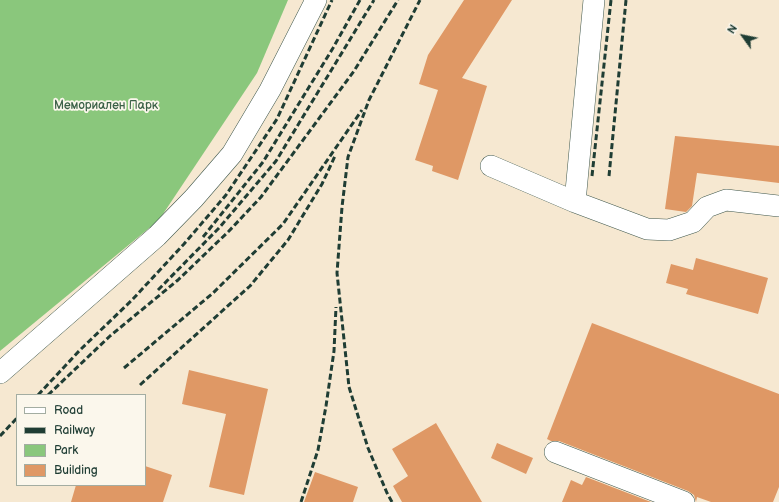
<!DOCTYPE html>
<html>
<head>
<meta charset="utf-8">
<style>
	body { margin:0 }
	#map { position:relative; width:779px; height:502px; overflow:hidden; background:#f6e8d1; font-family:"Balsamiq Sans",sans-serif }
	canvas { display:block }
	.legend { position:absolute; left:16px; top:394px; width:130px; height:92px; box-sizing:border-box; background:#fbf7ec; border:1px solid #a3ada2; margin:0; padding:5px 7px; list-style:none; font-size:12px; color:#1f3d34 }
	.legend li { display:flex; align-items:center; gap:8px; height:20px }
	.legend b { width:20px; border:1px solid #a3ada2 }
	.north { position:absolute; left:723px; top:16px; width:40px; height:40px; -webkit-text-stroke:3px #fbf7ec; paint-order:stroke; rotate:303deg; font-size:11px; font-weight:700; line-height:16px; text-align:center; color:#1f3d34 }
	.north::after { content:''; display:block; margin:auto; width:14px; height:18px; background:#1f3d34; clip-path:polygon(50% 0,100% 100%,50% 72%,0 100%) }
</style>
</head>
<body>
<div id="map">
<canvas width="779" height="502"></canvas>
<ul class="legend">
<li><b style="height:5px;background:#fff"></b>Road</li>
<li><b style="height:5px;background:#1f3d34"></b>Railway</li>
<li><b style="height:11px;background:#8ac77c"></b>Park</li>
<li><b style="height:11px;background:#df9865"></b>Building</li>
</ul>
<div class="north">N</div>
</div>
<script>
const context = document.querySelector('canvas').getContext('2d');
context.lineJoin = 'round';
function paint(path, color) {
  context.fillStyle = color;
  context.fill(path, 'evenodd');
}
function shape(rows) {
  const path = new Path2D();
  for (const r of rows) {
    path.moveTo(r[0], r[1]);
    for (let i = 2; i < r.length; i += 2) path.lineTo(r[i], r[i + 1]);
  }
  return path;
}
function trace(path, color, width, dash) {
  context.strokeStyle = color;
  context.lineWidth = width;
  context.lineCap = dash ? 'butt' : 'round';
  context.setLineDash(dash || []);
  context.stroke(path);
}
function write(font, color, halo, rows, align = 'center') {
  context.font = font + ' "Balsamiq Sans",sans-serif';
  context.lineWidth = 3.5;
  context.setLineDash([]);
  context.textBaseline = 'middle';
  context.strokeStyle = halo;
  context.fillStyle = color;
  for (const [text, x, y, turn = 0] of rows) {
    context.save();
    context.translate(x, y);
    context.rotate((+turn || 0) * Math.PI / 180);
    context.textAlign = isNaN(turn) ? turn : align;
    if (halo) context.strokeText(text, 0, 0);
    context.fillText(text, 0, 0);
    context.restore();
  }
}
paint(shape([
	[0,0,288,0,257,73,159,220,0,351]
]), '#8ac77c');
paint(shape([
	[464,0,512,0,462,78,487,86,458,180,432,171,433,166,415,160,438,90,419,84,428,55],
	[675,136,779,146,779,183,697,173,692,206,686,212,665,209],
	[696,258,768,278,758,314,686,294,688,289,666,283,671,264,693,270],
	[592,323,779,394,779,487,773,502,711,502,697,497,696,502,694,495,688,491,559,441,551,441,547,439],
	[189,370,268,389,244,495,209,487,226,414,182,404],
	[436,423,482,502,402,502,393,486,408,476,392,449],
	[497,443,533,458,526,474,491,458],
	[145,466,172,475,163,502,71,502,76,485,145,485],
	[315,472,358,487,353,502,304,502],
	[586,477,651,502,562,502,571,480,582,485]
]), '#df9865');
const minor = shape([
	[491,166,575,202,647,229,669,230,693,222,707,207,726,200,779,206],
	[575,202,594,0],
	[0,373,157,236,194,198,232,154,270,90,316,0],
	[555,452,684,502]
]);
trace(minor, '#3f574c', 22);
trace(minor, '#fff', 21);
trace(shape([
	[592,176,611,0],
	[609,176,626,0],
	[203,237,263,162,333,48,360,0],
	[158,290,219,228,276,161,374,0],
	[124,368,213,293,283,224,362,110],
	[140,385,250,286,288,240,322,184,335,156],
	[38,395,80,350,132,300,184,244,226,195,277,119,332,0],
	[48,395,110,336,178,280,229,231,261,197,354,71,398,0],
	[0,436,17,418],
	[301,502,318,450,326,406,334,351,336,307],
	[392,502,387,493,368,448,349,387,337,273,342,207,348,157,369,100,420,0]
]), '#1f3d34', 3, [6, 3]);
write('12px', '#3a6046', '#fbf7ec', [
	["Мемориален Парк",106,106]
]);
</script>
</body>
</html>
